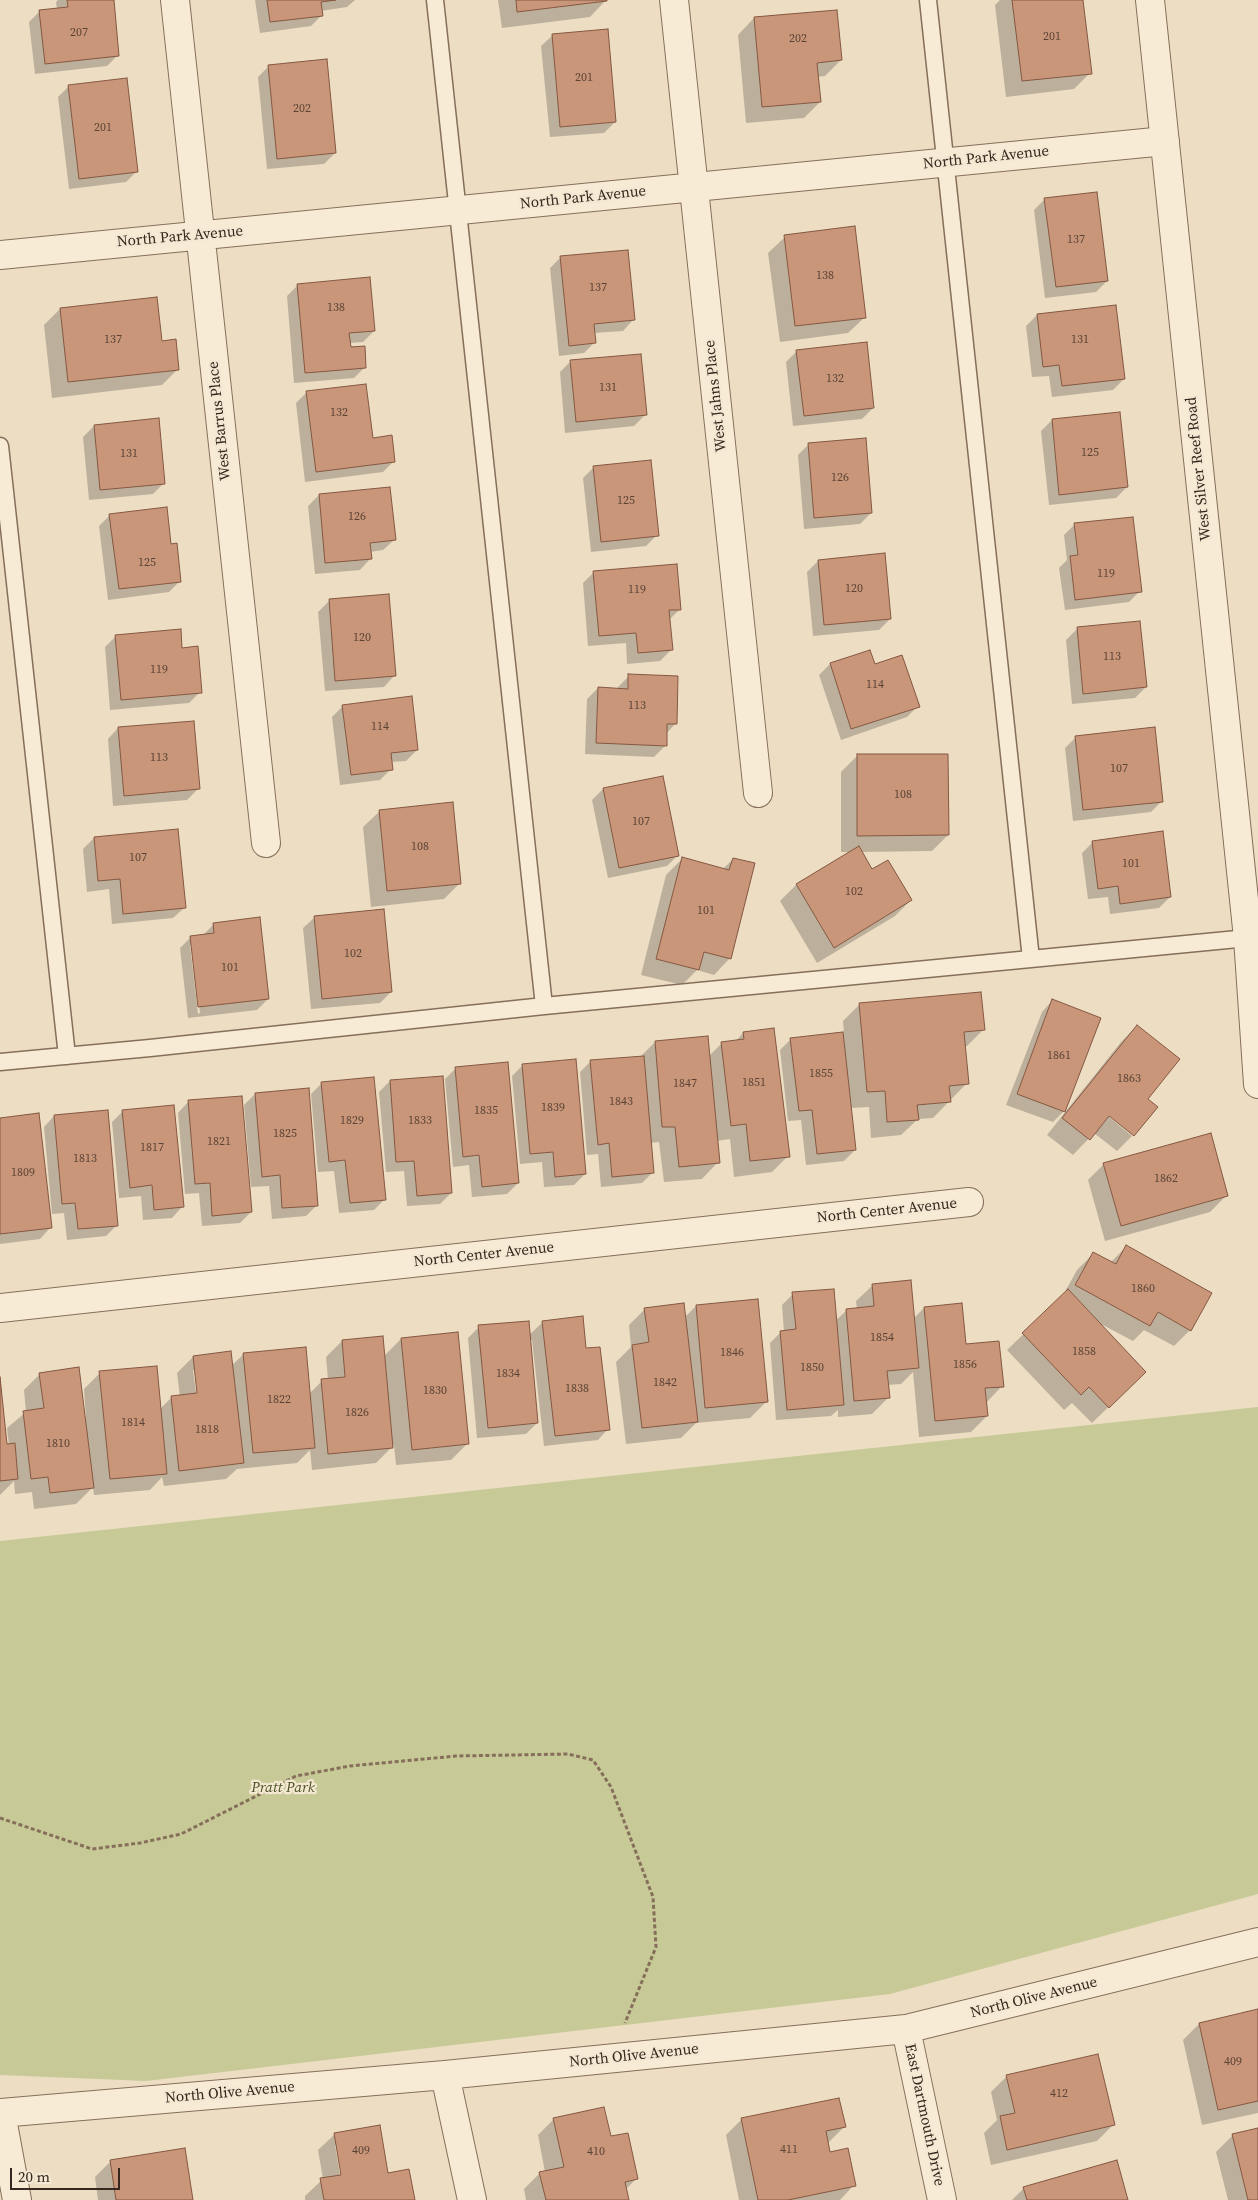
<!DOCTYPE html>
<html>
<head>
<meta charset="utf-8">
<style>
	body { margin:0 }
	#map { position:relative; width:1258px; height:2200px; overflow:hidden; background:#ecddc3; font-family:"Source Serif 4",serif }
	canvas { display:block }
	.scale { position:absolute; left:10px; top:2168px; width:110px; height:22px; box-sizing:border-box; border:2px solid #36281e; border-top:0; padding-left:6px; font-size:15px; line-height:18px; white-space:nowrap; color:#36281e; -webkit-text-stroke:4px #f4e8d2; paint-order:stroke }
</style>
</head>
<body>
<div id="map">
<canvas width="1258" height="2200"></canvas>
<div class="scale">20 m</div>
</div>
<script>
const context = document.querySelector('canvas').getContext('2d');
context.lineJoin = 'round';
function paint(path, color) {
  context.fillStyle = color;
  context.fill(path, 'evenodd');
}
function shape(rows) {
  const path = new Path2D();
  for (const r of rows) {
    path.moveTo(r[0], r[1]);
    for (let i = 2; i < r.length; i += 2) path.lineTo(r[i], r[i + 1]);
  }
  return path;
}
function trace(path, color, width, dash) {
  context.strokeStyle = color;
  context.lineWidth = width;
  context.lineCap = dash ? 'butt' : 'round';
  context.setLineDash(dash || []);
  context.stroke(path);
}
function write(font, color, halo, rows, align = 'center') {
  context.font = font + ' "Source Serif 4",serif';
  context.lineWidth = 4.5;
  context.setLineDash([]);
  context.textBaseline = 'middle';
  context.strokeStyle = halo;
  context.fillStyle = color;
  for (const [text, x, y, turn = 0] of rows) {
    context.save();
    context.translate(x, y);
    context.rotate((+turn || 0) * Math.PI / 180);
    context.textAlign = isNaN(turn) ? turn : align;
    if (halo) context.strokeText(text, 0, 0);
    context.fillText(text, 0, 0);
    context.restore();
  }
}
paint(shape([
	[1258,1407,1258,1894,890,1994,146,2081,0,2075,0,1541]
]), '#c7ca97');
paint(shape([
	[58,0,112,0,118,55,107,66,35,74,29,22,40,11,57,9,56,2],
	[255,0,355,0,347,7,321,11,322,15,311,26,260,33],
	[498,0,606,0,590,17,502,28],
	[1000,0,1082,0,1090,73,1074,89,1006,97,995,5],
	[754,18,841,60,825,76,817,77,820,102,804,118,746,123,738,35],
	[552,36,615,122,604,133,550,137,541,46],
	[269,66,335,153,324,164,267,169,258,77],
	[69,86,137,171,126,182,69,189,58,97],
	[1045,199,1107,281,1096,292,1045,298,1034,210],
	[785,237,865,317,848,333,780,342,768,253],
	[561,257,633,320,623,331,594,333,595,342,584,353,559,356,550,268],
	[298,285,374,331,363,342,349,343,350,349,365,367,354,378,294,383,287,296],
	[60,309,161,342,178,369,162,385,52,398,44,325],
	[1037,315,1124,379,1113,390,1052,397,1049,376,1032,377,1026,326],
	[797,351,873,408,862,419,793,426,786,362],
	[571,361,645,415,634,426,565,433,560,372],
	[307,392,371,439,394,461,383,472,305,482,296,403],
	[1119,413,1127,487,1116,498,1049,505,1041,431,1052,420],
	[158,420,164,483,153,494,89,500,83,437,94,426],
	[809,444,871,513,860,524,804,529,798,455],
	[594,467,657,535,646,546,591,552,583,478],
	[319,495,394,540,383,550,370,552,370,559,360,570,315,574,308,506],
	[110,515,170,545,180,581,169,592,108,600,99,526],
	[1075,524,1140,591,1129,602,1065,610,1059,568,1067,560,1064,535],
	[818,561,890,619,879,630,813,636,807,572],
	[594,572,680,609,669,620,671,650,660,661,627,664,626,643,588,646,583,583],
	[329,601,394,676,384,687,325,691,318,612],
	[1139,623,1146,687,1135,698,1072,704,1066,640,1077,629],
	[116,636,181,649,200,692,189,703,110,710,105,647],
	[869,651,874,665,918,706,907,717,841,740,819,675,830,664],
	[629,676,675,724,666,734,665,746,654,757,585,754,587,699,598,688,618,689,618,687],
	[343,706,417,750,406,761,391,762,391,769,380,780,340,785,332,717],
	[118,728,198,789,187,800,113,806,108,739],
	[1076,737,1162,801,1151,812,1073,821,1065,748],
	[857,756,948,835,932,851,861,852,872,871,911,900,895,916,817,963,780,901,796,885,851,852,841,852,841,772],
	[603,789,678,855,667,866,608,878,592,800],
	[380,811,460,883,444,899,371,907,363,827],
	[94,838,184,908,173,918,112,924,109,889,87,892,83,849],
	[1093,842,1170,897,1159,908,1110,914,1108,897,1088,899,1082,853],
	[682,859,723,869,733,859,730,958,714,975,697,970,682,985,641,975,666,875],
	[314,918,391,992,380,1003,311,1009,303,928],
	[214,924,268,999,257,1010,188,1018,180,948,191,937,203,935],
	[190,945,193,945,200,1013,198,1014],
	[1052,1001,1099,1019,1063,1112,1053,1122,1006,1105,1042,1012],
	[859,1005,983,1030,967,1046,964,1046,967,1083,933,1118,918,1119,901,1135,871,1138,869,1107,850,1108,855,1150,844,1161,806,1165,801,1120,788,1121,780,1050,791,1039,844,1033,843,1021],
	[1137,1026,1104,1113,1132,1136,1117,1151,1094,1133,1073,1155,1047,1135,1121,1042],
	[743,1033,788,1156,772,1172,734,1177,730,1139,716,1141,718,1162,702,1179,664,1182,659,1142,650,1143,653,1172,642,1183,601,1187,598,1154,587,1155,580,1072,591,1061,640,1057,655,1042,707,1037,709,1056,722,1043,735,1042],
	[523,1065,585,1174,574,1185,544,1187,542,1162,520,1164,512,1076],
	[456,1068,518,1183,507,1194,472,1197,469,1165,453,1167,445,1079],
	[390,1081,451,1193,440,1204,407,1206,404,1171,386,1172,379,1092],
	[322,1083,385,1199,374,1210,339,1213,334,1171,318,1172,311,1094],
	[255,1094,317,1205,306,1216,272,1219,269,1186,251,1187,244,1105],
	[188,1102,251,1212,240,1223,202,1226,199,1193,185,1194,178,1113],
	[123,1111,182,1207,172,1218,143,1220,141,1196,119,1198,112,1122],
	[54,1116,117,1225,106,1236,67,1240,64,1213,52,1214,44,1127],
	[0,1119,50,1228,40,1239,0,1244],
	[1104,1164,1227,1195,1210,1212,1105,1241,1088,1180],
	[1126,1247,1190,1330,1174,1346,1144,1330,1133,1341,1099,1323,1128,1388,1092,1423,1072,1403,1064,1410,1007,1350,1062,1297,1077,1270,1093,1254,1110,1263],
	[873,1285,913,1319,924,1308,965,1346,1002,1386,986,1403,987,1416,971,1432,919,1437,913,1372,901,1384,887,1385,888,1398,872,1414,838,1417,838,1410,831,1416,776,1420,770,1343,781,1332,784,1332,782,1305,793,1294,835,1321,847,1310,857,1309,856,1301],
	[696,1306,766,1402,750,1418,696,1423,681,1438,626,1444,616,1362,631,1347,629,1325,645,1309,684,1318],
	[542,1323,585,1350,608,1429,598,1440,544,1446,532,1340,530,1340,537,1423,526,1434,477,1438,468,1338,479,1327,529,1335],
	[401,1339,468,1443,451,1460,396,1465,394,1445,376,1463,312,1470,310,1450,297,1463,237,1469,226,1479,164,1486,162,1477,150,1490,94,1495,93,1487,76,1504,34,1509,32,1492,15,1494,14,1481,0,1495,0,1381,6,1445,9,1445,7,1428,26,1412,24,1390,40,1374,84,1418,86,1418,84,1389,100,1373,160,1409,172,1397,180,1397,177,1373,193,1357,231,1366,244,1354,309,1394,322,1381,328,1380,326,1357,342,1341,383,1357],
	[193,1370,196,1370,199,1399,197,1400],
	[1258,2010,1258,2113,1202,2125,1183,2040,1199,2024],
	[1007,2076,1113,2125,1097,2141,991,2165,984,2133,997,2120,991,2092],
	[554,2119,610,2138,637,2178,625,2190,627,2200,526,2200,524,2189,540,2173,545,2172,538,2135],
	[742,2119,844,2127,828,2143,829,2153,854,2185,840,2200,739,2200,726,2135],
	[1258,2129,1258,2200,1228,2200,1216,2152,1232,2136],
	[335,2134,387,2174,413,2200,305,2200,305,2196,323,2179,318,2150],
	[335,2145,337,2145,343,2181,341,2181],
	[111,2161,192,2200,98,2200,95,2177],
	[1024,2188,1127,2200,1012,2200]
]), '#0003');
const building = shape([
	[67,0,114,0,119,56,45,64,39,10,68,7,67,0],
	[267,0,336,0,321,2,323,16,270,22,267,0],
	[516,0,607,0,607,1,517,12,516,0],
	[1012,0,1083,0,1092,74,1022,81,1012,0],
	[837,10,842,60,817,63,821,102,762,107,754,17,837,10],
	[608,29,616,122,560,127,552,34,608,29],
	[327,59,336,153,277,159,268,65,327,59],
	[127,78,138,172,79,179,68,85,127,78],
	[1097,192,1108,281,1056,287,1044,198,1097,192],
	[855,226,866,318,795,326,784,235,855,226],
	[628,250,635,320,594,324,596,343,569,346,560,256,628,250],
	[370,277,375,331,349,333,351,347,365,346,366,368,305,373,297,284,370,277],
	[157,297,162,341,176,339,179,370,68,382,60,308,157,297],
	[1116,305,1125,379,1062,386,1059,365,1043,367,1037,314,1116,305],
	[867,342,874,408,804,416,796,350,867,342],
	[641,354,647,415,576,422,570,360,641,354],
	[366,384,373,438,392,435,395,462,316,472,306,391,366,384],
	[1120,412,1128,487,1059,495,1052,419,1120,412],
	[159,418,165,484,100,490,94,425,159,418],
	[866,438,872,513,814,518,808,443,866,438],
	[651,460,659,536,601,542,593,466,651,460],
	[390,487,396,540,370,543,372,559,325,563,319,494,390,487],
	[167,507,171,544,177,543,181,582,119,589,109,514,167,507],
	[1133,517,1142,592,1075,600,1070,556,1078,555,1074,523,1133,517],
	[885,553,891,619,824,625,818,560,885,553],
	[677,564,681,610,669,610,673,650,638,653,636,633,599,636,593,571,677,564],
	[389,594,396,676,335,681,329,599,389,594],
	[1140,621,1147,687,1083,694,1077,627,1140,621],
	[181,629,182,648,198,646,202,693,121,700,115,635,181,629],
	[870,650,875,664,902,655,920,707,851,729,830,663,870,650],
	[628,674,678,676,677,724,667,724,667,746,596,743,598,687,628,689,628,674],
	[412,696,418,750,391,753,393,770,351,775,342,705,412,696],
	[194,721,200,789,124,796,118,727,194,721],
	[1155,727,1163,802,1083,810,1075,736,1155,727],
	[857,754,948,754,949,835,857,836,857,754],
	[663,776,679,856,619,868,603,788,663,776],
	[453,802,461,884,387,891,379,810,453,802],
	[178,829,186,908,123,914,120,879,98,881,94,837,178,829],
	[1163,831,1171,897,1120,904,1118,886,1098,889,1092,841,1163,831],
	[859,846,872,869,888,860,912,900,834,948,796,884,859,846],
	[682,857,729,870,733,858,755,863,731,959,704,952,699,970,656,959,682,857],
	[384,909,392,992,322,999,314,916,384,909],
	[260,917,269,999,198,1007,190,936,214,933,213,923,260,917],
	[981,992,985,1030,964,1032,969,1084,949,1086,951,1102,917,1105,919,1120,887,1122,885,1091,867,1092,859,1003,981,992],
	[1052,999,1101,1018,1065,1112,1017,1094,1052,999],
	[1137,1025,1180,1059,1148,1099,1158,1107,1134,1136,1109,1116,1090,1140,1062,1118,1137,1025],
	[774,1028,790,1157,750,1161,746,1124,731,1126,721,1042,744,1039,743,1032,774,1028],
	[843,1032,856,1150,817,1154,812,1110,799,1111,790,1038,843,1032],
	[708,1036,720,1163,679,1167,675,1127,662,1127,655,1041,708,1036],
	[644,1056,654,1173,612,1177,609,1143,598,1145,590,1060,644,1056],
	[576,1059,586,1174,555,1177,553,1152,530,1154,522,1064,576,1059],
	[508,1062,519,1183,482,1187,479,1155,463,1157,455,1067,508,1062],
	[443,1076,452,1193,417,1196,414,1161,396,1162,390,1080,443,1076],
	[374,1077,386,1200,350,1203,345,1160,329,1162,321,1082,374,1077],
	[309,1088,318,1206,282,1208,280,1175,262,1177,255,1093,309,1088],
	[242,1096,252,1212,212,1216,210,1183,195,1184,188,1100,242,1096],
	[174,1105,184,1207,154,1210,152,1185,130,1188,122,1110,174,1105],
	[108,1110,118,1226,78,1229,75,1203,62,1204,54,1115,108,1110],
	[39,1113,52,1228,0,1234,0,1118,39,1113],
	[1211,1133,1228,1196,1121,1226,1103,1163,1211,1133],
	[1126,1245,1212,1293,1191,1331,1158,1312,1150,1326,1075,1285,1093,1252,1116,1264,1126,1245],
	[911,1280,919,1368,887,1371,890,1398,854,1401,846,1309,874,1306,872,1284,911,1280],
	[834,1289,844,1405,787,1410,780,1331,796,1329,792,1292,834,1289],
	[1068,1289,1146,1372,1109,1408,1089,1387,1081,1395,1022,1333,1068,1289],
	[758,1299,768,1402,705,1408,696,1305,758,1299],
	[684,1303,698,1422,642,1428,632,1345,649,1342,644,1308,684,1303],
	[962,1303,966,1344,999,1341,1004,1387,985,1388,988,1416,935,1421,924,1307,962,1303],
	[583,1316,586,1348,600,1347,610,1430,555,1436,542,1321,583,1316],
	[529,1321,538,1423,488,1428,478,1325,529,1321],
	[458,1332,469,1444,412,1450,401,1338,458,1332],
	[383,1336,393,1448,328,1454,321,1379,345,1377,342,1340,383,1336],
	[306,1347,315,1448,253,1453,243,1353,306,1347],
	[231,1351,244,1463,179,1471,171,1396,197,1393,193,1356,231,1351],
	[157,1366,167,1474,110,1479,99,1371,157,1366],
	[79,1367,94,1488,50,1493,48,1477,31,1479,23,1411,44,1408,39,1373,79,1367],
	[0,1377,7,1444,15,1443,18,1479,0,1481,0,1377],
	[1258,2009,1258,2101,1218,2110,1199,2023,1258,2009],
	[1098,2054,1115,2125,1007,2150,1000,2116,1015,2113,1006,2075,1098,2054],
	[839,2098,846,2127,826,2131,830,2152,848,2148,856,2186,788,2200,758,2200,741,2118,839,2098],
	[604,2107,611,2136,628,2133,638,2179,625,2182,629,2200,546,2200,539,2172,564,2167,553,2118,604,2107],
	[380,2125,388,2173,409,2169,415,2200,324,2200,320,2178,341,2175,334,2133,380,2125],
	[1258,2128,1258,2200,1248,2200,1232,2134,1258,2128],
	[185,2148,193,2200,116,2200,110,2160,185,2148],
	[1117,2160,1128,2200,1027,2200,1023,2187,1117,2160]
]);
paint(building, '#c9967a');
trace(building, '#845741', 1);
const lane = shape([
	[435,0,544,1006],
	[928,0,1031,959],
	[0,446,67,1056],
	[0,1062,150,1048,544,1006,1248,938]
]);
const street = shape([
	[175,0,266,843],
	[674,0,758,793],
	[1150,0,1248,938,1258,1084],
	[0,255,1165,141],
	[0,1308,969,1202],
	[906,2029,942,2200],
	[445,2075,472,2200],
	[0,2113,445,2075,906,2029,1258,1942],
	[1,2113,17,2200]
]);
trace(lane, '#866f5a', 19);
trace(street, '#866f5a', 30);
trace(shape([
	[0,1818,92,1849,140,1843,181,1834,296,1776,350,1766,456,1756,568,1754,593,1760,611,1787,653,1897,656,1947,625,2023]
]), '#866f5a', 3, [4, 2.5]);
trace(lane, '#f8ebd6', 16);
trace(street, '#f8ebd6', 28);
write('12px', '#5b4435', null, [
	["207",79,33],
	["201",1052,37],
	["202",798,39],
	["201",584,78],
	["202",302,109],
	["201",103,128],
	["137",1076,240],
	["138",825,276],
	["137",598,288],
	["138",336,308],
	["137",113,340],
	["131",1080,340],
	["132",835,379],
	["131",608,388],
	["132",339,413],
	["125",1090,453],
	["131",129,454],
	["126",840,478],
	["125",626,501],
	["126",357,517],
	["125",147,563],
	["119",1106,574],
	["120",854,589],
	["119",637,590],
	["120",362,638],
	["113",1112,657],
	["119",159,670],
	["114",875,685],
	["113",637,706],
	["114",380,727],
	["113",159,758],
	["107",1119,769],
	["108",903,795],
	["107",641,822],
	["108",420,847],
	["107",138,858],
	["101",1131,864],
	["102",854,892],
	["101",706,911],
	["102",353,954],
	["101",230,968],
	["1861",1059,1056],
	["1855",821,1074],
	["1863",1129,1079],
	["1851",754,1083],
	["1847",685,1084],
	["1843",621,1102],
	["1839",553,1108],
	["1835",486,1111],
	["1829",352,1121],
	["1833",420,1121],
	["1825",285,1134],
	["1821",219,1142],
	["1817",152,1148],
	["1813",85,1159],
	["1809",23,1173],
	["1862",1166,1179],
	["1860",1143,1289],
	["1854",882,1338],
	["1858",1084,1352],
	["1846",732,1353],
	["1856",965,1365],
	["1850",812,1368],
	["1834",508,1374],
	["1842",665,1383],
	["1838",577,1389],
	["1830",435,1391],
	["1822",279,1400],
	["1826",357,1413],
	["1814",133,1423],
	["1818",207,1430],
	["1810",58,1444],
	["409",1233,2062],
	["412",1059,2094],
	["411",789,2150],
	["409",361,2151],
	["410",596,2152]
]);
write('15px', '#36281e', '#f4e8d2', [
	["North Park Avenue",986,158,-6],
	["North Park Avenue",583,198,-6],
	["North Park Avenue",180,237,-5],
	["West Jahns Place",716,396,-96],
	["West Barrus Place",220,421,-96],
	["West Silver Reef Road",1199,469,-96],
	["North Center Avenue",887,1211,-6],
	["North Center Avenue",484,1255,-6],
	["North Olive Avenue",1034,1998,-14],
	["North Olive Avenue",634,2056,-6],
	["North Olive Avenue",230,2093,-5],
	["East Dartmouth Drive",924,2115,78]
]);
write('italic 15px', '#4a5225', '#f4e8d2', [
	["Pratt Park",283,1788]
]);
</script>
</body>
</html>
